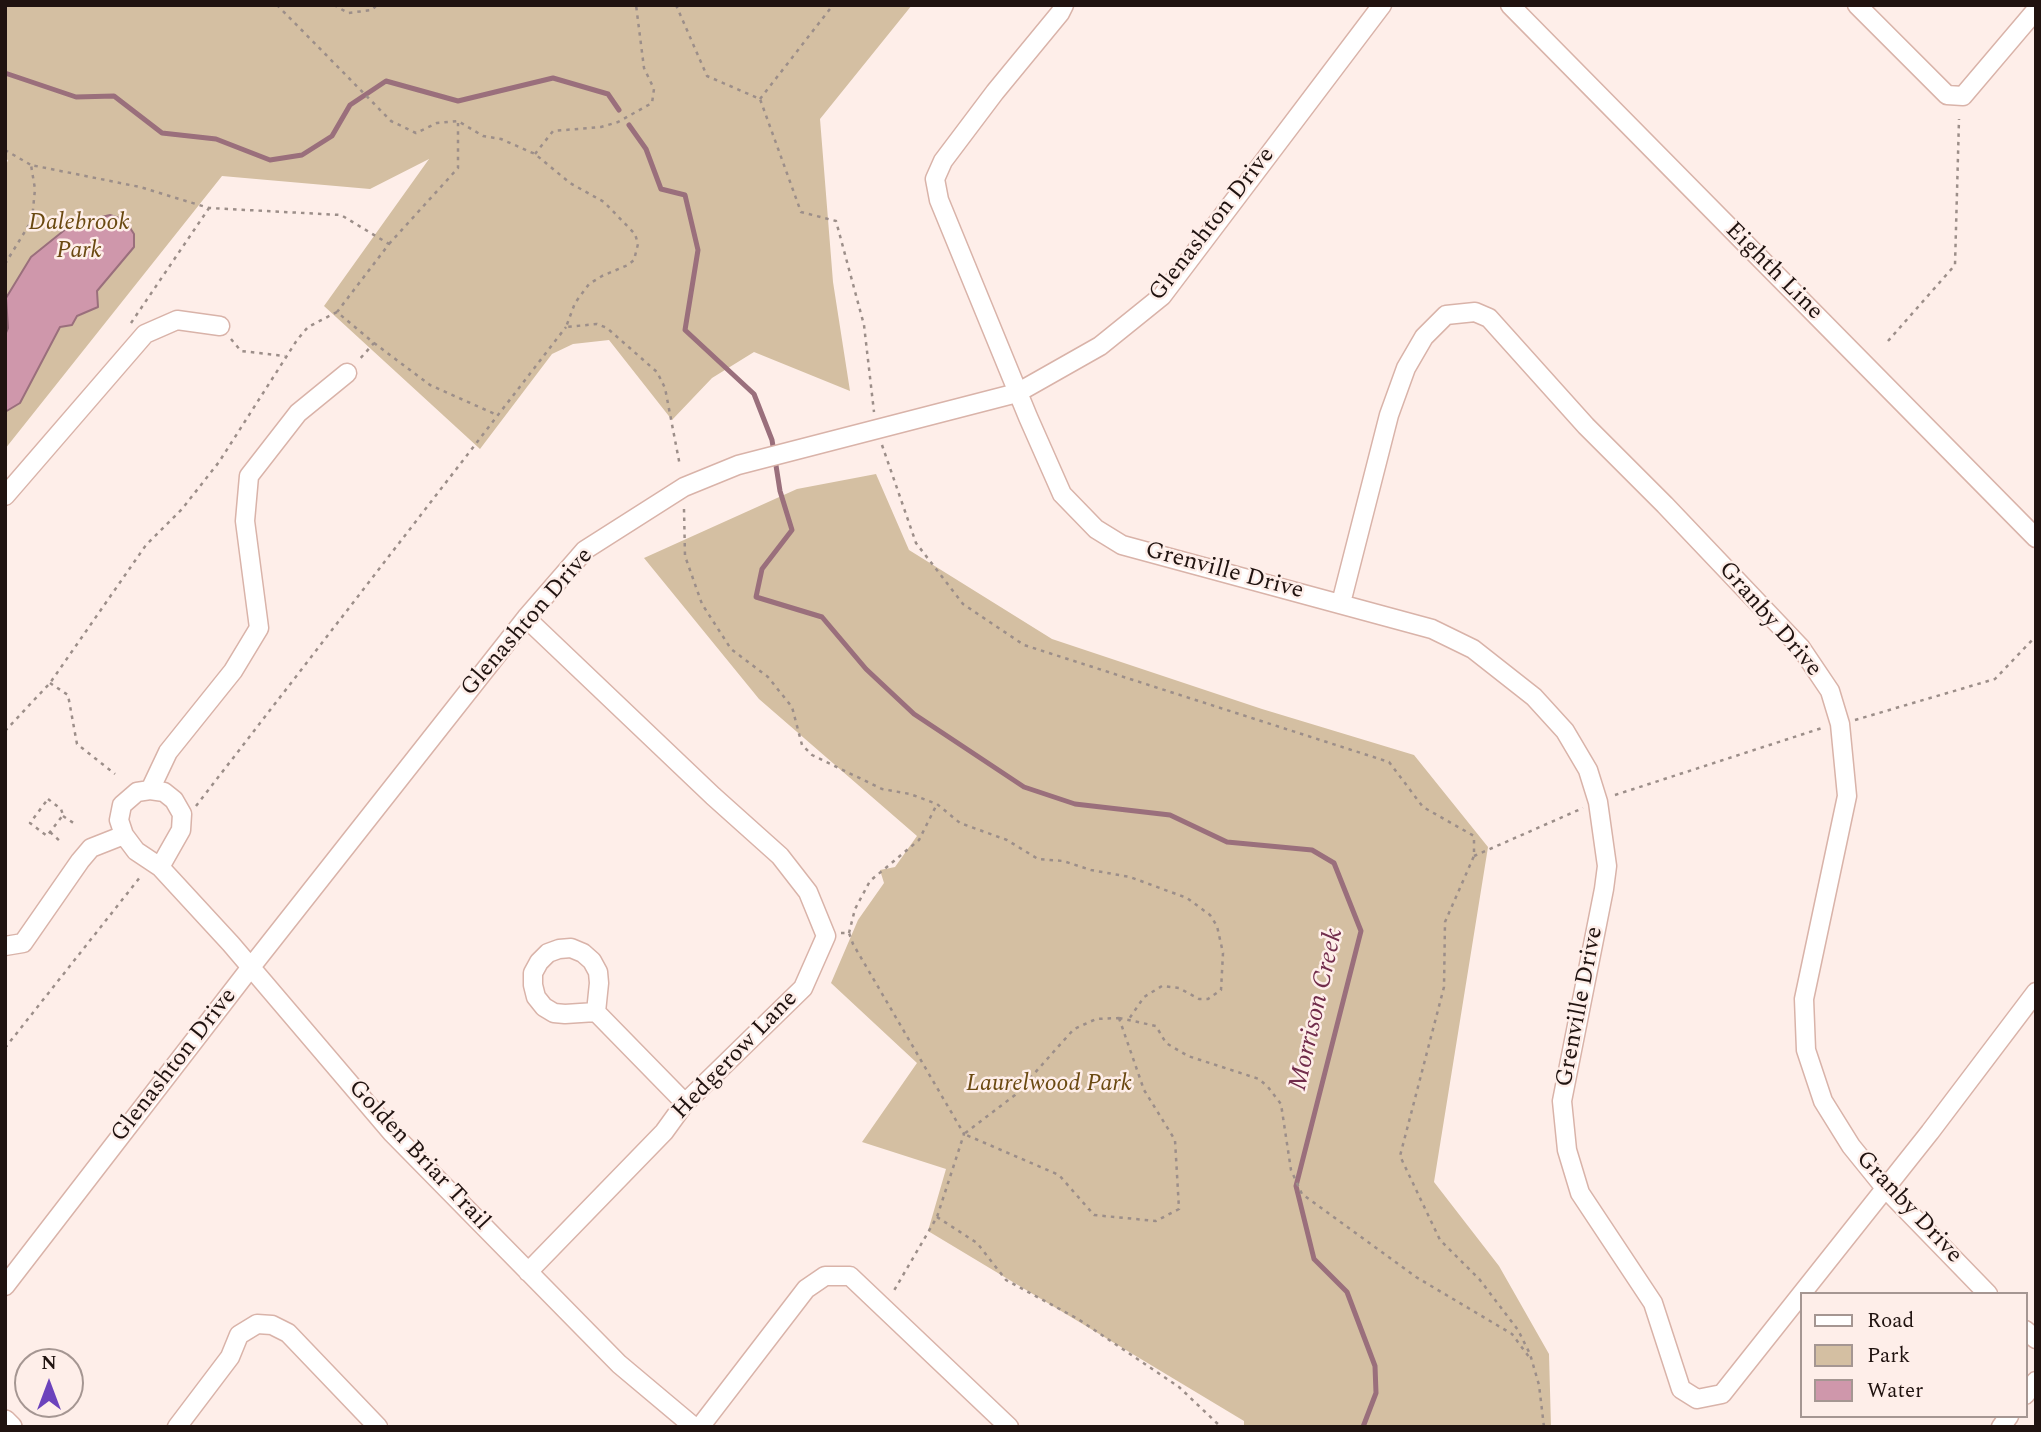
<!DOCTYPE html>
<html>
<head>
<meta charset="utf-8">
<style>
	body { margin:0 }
	#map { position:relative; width:2041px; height:1432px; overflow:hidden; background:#feeee9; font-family:Spectral,serif }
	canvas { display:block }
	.frame { position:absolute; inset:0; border:7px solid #201310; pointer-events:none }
	.legend { position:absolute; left:1800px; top:1292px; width:228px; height:126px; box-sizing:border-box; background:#feeee9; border:2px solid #a59692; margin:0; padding:9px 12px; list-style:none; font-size:21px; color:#201310 }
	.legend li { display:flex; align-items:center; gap:14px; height:35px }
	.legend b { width:35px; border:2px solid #a59692 }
	.north { position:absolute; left:14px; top:1348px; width:70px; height:70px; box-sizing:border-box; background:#feeee9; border:2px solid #a59692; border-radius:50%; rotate:0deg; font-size:19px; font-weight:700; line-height:28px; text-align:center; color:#201310 }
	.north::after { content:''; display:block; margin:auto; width:24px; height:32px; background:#6c43bc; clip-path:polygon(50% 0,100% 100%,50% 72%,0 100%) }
</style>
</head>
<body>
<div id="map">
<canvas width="2041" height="1432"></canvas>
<div class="frame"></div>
<ul class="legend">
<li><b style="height:9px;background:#fff"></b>Road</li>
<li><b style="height:19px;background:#d4bfa2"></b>Park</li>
<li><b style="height:19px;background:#cf97ab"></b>Water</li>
</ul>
<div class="north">N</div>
</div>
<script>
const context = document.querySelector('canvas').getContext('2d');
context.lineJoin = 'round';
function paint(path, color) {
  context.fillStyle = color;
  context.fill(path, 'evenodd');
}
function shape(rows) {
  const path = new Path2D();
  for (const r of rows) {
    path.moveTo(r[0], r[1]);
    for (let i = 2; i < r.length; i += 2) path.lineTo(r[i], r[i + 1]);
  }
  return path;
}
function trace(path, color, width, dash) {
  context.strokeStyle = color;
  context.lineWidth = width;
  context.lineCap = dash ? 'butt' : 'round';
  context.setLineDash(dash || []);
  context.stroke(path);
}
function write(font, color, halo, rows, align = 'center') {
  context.font = font + ' Spectral,serif';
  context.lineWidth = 5;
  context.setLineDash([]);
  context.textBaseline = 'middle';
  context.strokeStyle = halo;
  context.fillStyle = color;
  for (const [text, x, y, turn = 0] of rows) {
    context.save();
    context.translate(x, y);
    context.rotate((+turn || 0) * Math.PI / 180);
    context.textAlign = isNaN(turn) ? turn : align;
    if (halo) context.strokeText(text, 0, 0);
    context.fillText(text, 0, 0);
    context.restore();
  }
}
paint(shape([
	[5,5,912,5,820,119,833,282,850,391,754,352,712,378,672,420,609,340,573,344,552,354,480,449,324,306,429,159,370,189,222,176,5,449,5,168,8,160,5,159],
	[876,474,909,550,1052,639,1262,709,1414,755,1488,847,1434,1182,1499,1266,1549,1354,1551,1427,1244,1427,1244,1421,928,1231,946,1169,862,1142,917,1063,831,983,858,920,884,883,880,870,895,867,917,836,759,699,644,558,797,489]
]), '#d4bfa2');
const water = shape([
	[110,215,125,220,134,234,134,247,97,291,98,307,77,316,72,325,60,327,20,403,5,412,5,335,8,328,6,298,31,257,72,224,110,215]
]);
paint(water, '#cf97ab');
trace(water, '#9a6f7c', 2);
trace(shape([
	[5,73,76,97,114,96,162,133,216,139,270,160,302,155,332,136,350,105,386,81,458,101,553,78,608,94,619,110],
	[629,125,646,149,661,189,685,195,698,250,685,330,754,394,772,440,780,491,792,530,762,569,756,597,822,617,866,669,914,714,1024,787,1075,804,1170,815,1227,842,1312,850,1334,863,1361,931,1296,1186,1314,1259,1347,1292,1375,1366,1376,1393,1363,1427]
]), '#9a6f7c', 5);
const minor = shape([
	[1064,5,1060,13,995,92,943,161,935,179,939,200,1028,417,1062,494,1096,529,1122,545,1432,629,1473,649,1534,697,1565,731,1588,770,1598,802,1607,866,1604,889,1562,1101,1567,1150,1580,1193,1653,1303,1681,1389,1697,1399,1722,1394,1930,1132,2036,992],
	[1510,5,2036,538],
	[1857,5,1947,95,1963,96,2036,10],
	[5,496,145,334,177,320,220,326],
	[1341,603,1389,415,1406,368,1424,337,1446,315,1475,312,1489,318,1586,426,1665,505,1801,648,1830,691,1840,724,1847,796,1804,999,1806,1050,1823,1101,1851,1146,1885,1188,1988,1294],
	[526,618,713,796,780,856,808,892,826,936,803,988,685,1103,664,1132,528,1272],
	[150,790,168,752,233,671,259,628,245,521,249,476,298,413,347,373],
	[160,867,181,830,182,814,174,800,164,792,150,790,137,792,122,805,119,820,124,835,136,851,160,867,231,944,392,1133,619,1364,694,1427],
	[5,946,23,943,80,861,91,848,124,835],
	[596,1012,565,1014,554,1013,544,1007,536,997,533,985,533,973,539,962,548,953,559,949,571,948,583,953,592,961,598,972,599,983,596,1012,685,1103],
	[5,1286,251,967,526,618,585,550,684,487,738,465,1017,393,1100,346,1162,296,1382,5],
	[2025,1330,2036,1339],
	[2025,1395,2036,1381],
	[177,1427,230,1357,239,1335,257,1324,272,1325,288,1333,378,1427],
	[700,1427,806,1289,825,1276,850,1276,1009,1427],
	[2001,1427,2009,1416]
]);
const major = shape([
	[5,1421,11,1427]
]);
trace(minor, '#d9b3a9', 21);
trace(major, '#d9b3a9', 24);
trace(shape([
	[277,5,391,121,416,133,437,123,458,121,483,136,501,139,535,154,570,183,604,202,635,234,638,244,634,260,628,265,602,276,589,284,575,303,566,327,597,324,607,328,657,372,665,388,680,466],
	[334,5,348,13,372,10,377,5],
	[676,5,707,76,760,99,801,212,836,221,864,325,874,412],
	[760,99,833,5],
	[5,150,31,165],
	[535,154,553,131,601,127,618,122,652,103,654,89,644,68,636,5],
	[389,244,458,168,458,123],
	[5,264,32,220,35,189,31,165,140,187,209,208,341,215,389,244,337,312,374,343,358,361],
	[131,323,209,208],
	[231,339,241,351,285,356],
	[1888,341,1955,265,1959,119],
	[374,343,430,385,497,415],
	[882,445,916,543,963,604,1024,645,1389,762,1423,807,1474,836,1474,856,1445,922,1444,987,1400,1156,1440,1240,1480,1280,1518,1330,1530,1354,1539,1385,1544,1427],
	[684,509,685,556,702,604,731,649,768,677,792,707,802,745,812,755,882,789,910,794,937,804,960,823,1007,840,1038,859,1063,861,1091,870,1130,877,1187,898,1210,915,1217,926,1223,953,1221,990,1208,999,1199,999,1179,988,1162,986,1144,997,1129,1019],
	[50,683,68,695,77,744,115,774],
	[1855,720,1995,679,2036,636],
	[5,731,50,683,146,545,182,509,219,462,297,340,308,327,337,312],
	[1615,795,1822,728],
	[48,799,61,809,63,815,47,836,30,823,48,799],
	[196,806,566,327],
	[63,816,75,824],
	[50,832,61,842],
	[1474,856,1583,808],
	[841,933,849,933,853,944,964,1134,937,1217,892,1294],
	[849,933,855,909,870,881,919,840,937,804],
	[1119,1018,1144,1090,1175,1140,1179,1209,1156,1221,1094,1215,1059,1175,964,1134,1015,1095,1074,1029,1096,1019,1119,1018],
	[1119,1018,1156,1026,1166,1043,1188,1056,1259,1079,1268,1087,1281,1104,1291,1170,1302,1194,1416,1277,1512,1334,1529,1357],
	[5,1048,141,876],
	[937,1217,977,1243,1006,1280,1078,1319,1179,1387,1221,1427]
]), '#9c8e89', 2.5, [3.5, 5]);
trace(minor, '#fff', 18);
trace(major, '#fff', 21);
write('italic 24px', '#6a4911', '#feeee9', [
	["Dalebrook",79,224],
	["Park",79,252],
	["Laurelwood Park",1049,1085]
]);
write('24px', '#201310', '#feeee9', [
	["Glenashton Drive",1213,225,-52],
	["Eighth Line",1773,272,45],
	["Grenville Drive",1224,572,15],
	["Granby Drive",1769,620,49],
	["Glenashton Drive",528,623,-49],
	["Grenville Drive",1581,1007,-79],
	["Hedgerow Lane",736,1056,-46],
	["Glenashton Drive",175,1066,-52],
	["Golden Briar Trail",418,1156,47],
	["Granby Drive",1908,1208,47]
]);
write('italic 26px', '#712c4b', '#feeee9', [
	["Morrison Creek",1318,1010,-77]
]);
</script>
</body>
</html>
